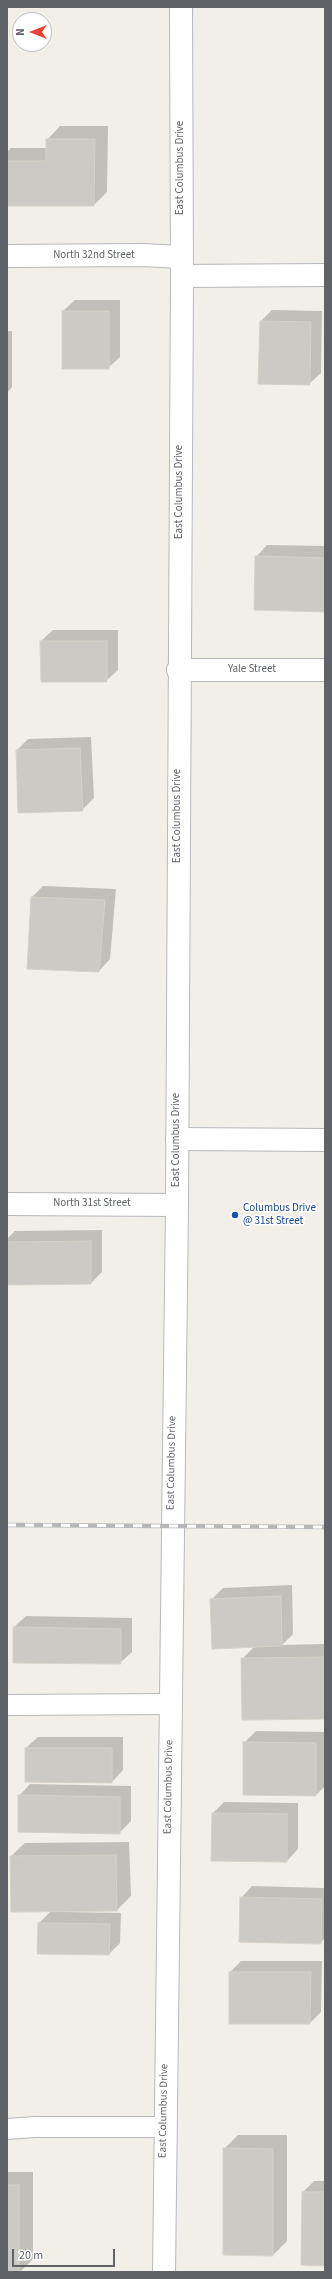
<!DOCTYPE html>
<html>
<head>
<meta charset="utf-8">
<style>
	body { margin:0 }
	#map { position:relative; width:332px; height:2279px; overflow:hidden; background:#f1efe8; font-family:"Source Sans 3",sans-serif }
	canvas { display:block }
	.frame { position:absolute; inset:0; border:8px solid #5f6368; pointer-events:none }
	.north { position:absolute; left:12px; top:12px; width:40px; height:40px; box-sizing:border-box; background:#fff; border:1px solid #bfc1c3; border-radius:50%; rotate:270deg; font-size:11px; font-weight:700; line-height:16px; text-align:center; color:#5f6368 }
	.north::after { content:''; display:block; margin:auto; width:14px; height:18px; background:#ea4335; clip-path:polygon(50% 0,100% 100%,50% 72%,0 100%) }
	.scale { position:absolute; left:12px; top:2249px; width:103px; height:18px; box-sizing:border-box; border:2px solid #5f6368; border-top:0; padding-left:5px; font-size:12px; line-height:14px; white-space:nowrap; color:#5f6368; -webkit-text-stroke:3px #fff; paint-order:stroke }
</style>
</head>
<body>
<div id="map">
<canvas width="332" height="2279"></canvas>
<div class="frame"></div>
<div class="north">N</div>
<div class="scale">20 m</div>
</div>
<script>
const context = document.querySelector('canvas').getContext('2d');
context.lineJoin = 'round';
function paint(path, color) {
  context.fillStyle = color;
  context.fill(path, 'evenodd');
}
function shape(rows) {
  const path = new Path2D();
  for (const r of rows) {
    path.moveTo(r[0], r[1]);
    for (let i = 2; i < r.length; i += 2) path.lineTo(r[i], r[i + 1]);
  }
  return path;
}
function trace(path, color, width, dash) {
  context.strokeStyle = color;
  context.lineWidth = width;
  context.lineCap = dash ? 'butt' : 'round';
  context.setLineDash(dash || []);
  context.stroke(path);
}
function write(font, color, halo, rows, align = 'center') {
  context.font = font + ' "Source Sans 3",sans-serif';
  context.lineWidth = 3.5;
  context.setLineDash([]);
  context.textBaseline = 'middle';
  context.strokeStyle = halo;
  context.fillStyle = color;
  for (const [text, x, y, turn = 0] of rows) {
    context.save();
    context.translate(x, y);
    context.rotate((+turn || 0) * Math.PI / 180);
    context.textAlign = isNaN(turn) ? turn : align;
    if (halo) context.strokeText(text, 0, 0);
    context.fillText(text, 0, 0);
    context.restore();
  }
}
paint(shape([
	[60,126,108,126,107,192,94,205,7,205,7,152,11,148,47,148,47,140],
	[75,300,120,300,120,357,108,368,63,311],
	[272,310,322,311,321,373,309,384,261,321],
	[7,331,12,331,12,387,7,393],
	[267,545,325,546,325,611,256,557],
	[53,630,118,630,118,670,106,681,42,681,41,641],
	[91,737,94,798,82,810,17,750,28,739],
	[43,886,116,889,110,959,99,971,32,897],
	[102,1230,102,1272,91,1283,7,1284,7,1239,15,1231],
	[292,1585,293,1634,282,1645,325,1644,325,1718,242,1659,255,1646,211,1600,223,1588],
	[26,1616,132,1618,132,1652,120,1663,14,1627],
	[256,1731,325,1732,325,1786,316,1795,244,1743],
	[38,1737,123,1737,123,1770,112,1782,26,1748],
	[30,1784,131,1786,131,1821,119,1833,19,1796],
	[224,1802,298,1803,298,1849,287,1861,213,1813],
	[129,1842,131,1896,117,1910,66,1910,66,1912,121,1913,120,1943,109,1954,39,1923,52,1910,11,1856,25,1843],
	[252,1886,325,1888,325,1938,320,1943,241,1898],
	[241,1961,322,1961,321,2012,310,2023,230,1972],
	[238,2135,287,2135,287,2241,273,2255,224,2149],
	[7,2172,33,2172,33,2259,20,2272,7,2272],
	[314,2181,325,2181,325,2265,303,2192]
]), '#0003');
const building = shape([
	[46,139,95,139,94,206,7,206,7,161,46,161,46,139],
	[62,311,109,311,109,369,62,369,62,311],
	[260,321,311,322,310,385,258,384,260,321],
	[255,556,325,558,325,612,254,610,255,556],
	[40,641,107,641,107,682,41,682,40,641],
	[80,748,83,811,18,813,16,750,80,748],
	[31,897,105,900,99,972,27,969,31,897],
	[91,1241,91,1284,7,1285,7,1242,91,1241],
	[281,1596,282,1646,212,1649,210,1599,281,1596],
	[13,1627,121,1629,121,1664,13,1663,13,1627],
	[325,1657,325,1719,242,1720,241,1658,325,1657],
	[243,1742,316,1743,316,1796,243,1795,243,1742],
	[25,1748,112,1748,112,1783,25,1782,25,1748],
	[18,1795,120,1797,120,1834,18,1832,18,1795],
	[212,1813,287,1814,287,1862,211,1861,212,1813],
	[116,1855,117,1911,11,1912,10,1856,116,1855],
	[240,1897,322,1899,321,1944,239,1942,240,1897],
	[38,1923,110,1924,109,1955,37,1954,38,1923],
	[229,1972,311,1972,310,2024,229,2024,229,1972],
	[223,2148,273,2149,273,2256,223,2255,223,2148],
	[7,2185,19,2185,19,2272,7,2272,7,2185],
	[302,2192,325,2192,325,2266,301,2265,302,2192]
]);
paint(building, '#cccac5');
trace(building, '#d6d1c6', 1);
const service = shape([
	[7,1705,170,1704],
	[7,2129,35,2127,164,2127]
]);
const minor = shape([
	[7,256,142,255,181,257],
	[182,276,325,275],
	[178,670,325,670],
	[177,1139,325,1140],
	[7,1204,177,1205]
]);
const secondary = shape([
	[164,2272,177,1205,182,276,181,7]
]);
trace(service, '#b5b8bc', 22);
trace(minor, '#b5b8bc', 24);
trace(secondary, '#b6babf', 24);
trace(service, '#fff', 20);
trace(minor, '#fff', 22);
trace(secondary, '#fff', 22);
const rail = shape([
	[7,1525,325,1527]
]);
trace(rail, '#b6b7b8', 4.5);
trace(rail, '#fff', 3, [9]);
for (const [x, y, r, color] of [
	[235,1215,4,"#1a4fb4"]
]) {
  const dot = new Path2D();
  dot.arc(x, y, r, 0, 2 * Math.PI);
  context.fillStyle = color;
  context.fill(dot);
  trace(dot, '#fff', 1.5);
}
write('11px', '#5f6368', '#fff', [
	["East Columbus Drive",181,168,-90],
	["North 32nd Street",94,256],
	["East Columbus Drive",180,492,-90],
	["Yale Street",252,670],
	["East Columbus Drive",178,816,-90],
	["East Columbus Drive",177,1140,-90],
	["North 31st Street",92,1204],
	["East Columbus Drive",172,1463,-89],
	["East Columbus Drive",169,1787,-89],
	["East Columbus Drive",164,2111,-89]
]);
write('11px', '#164399', '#fff', [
	["Columbus Drive",243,1209],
	["@ 31st Street",243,1222]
], 'left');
</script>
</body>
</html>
